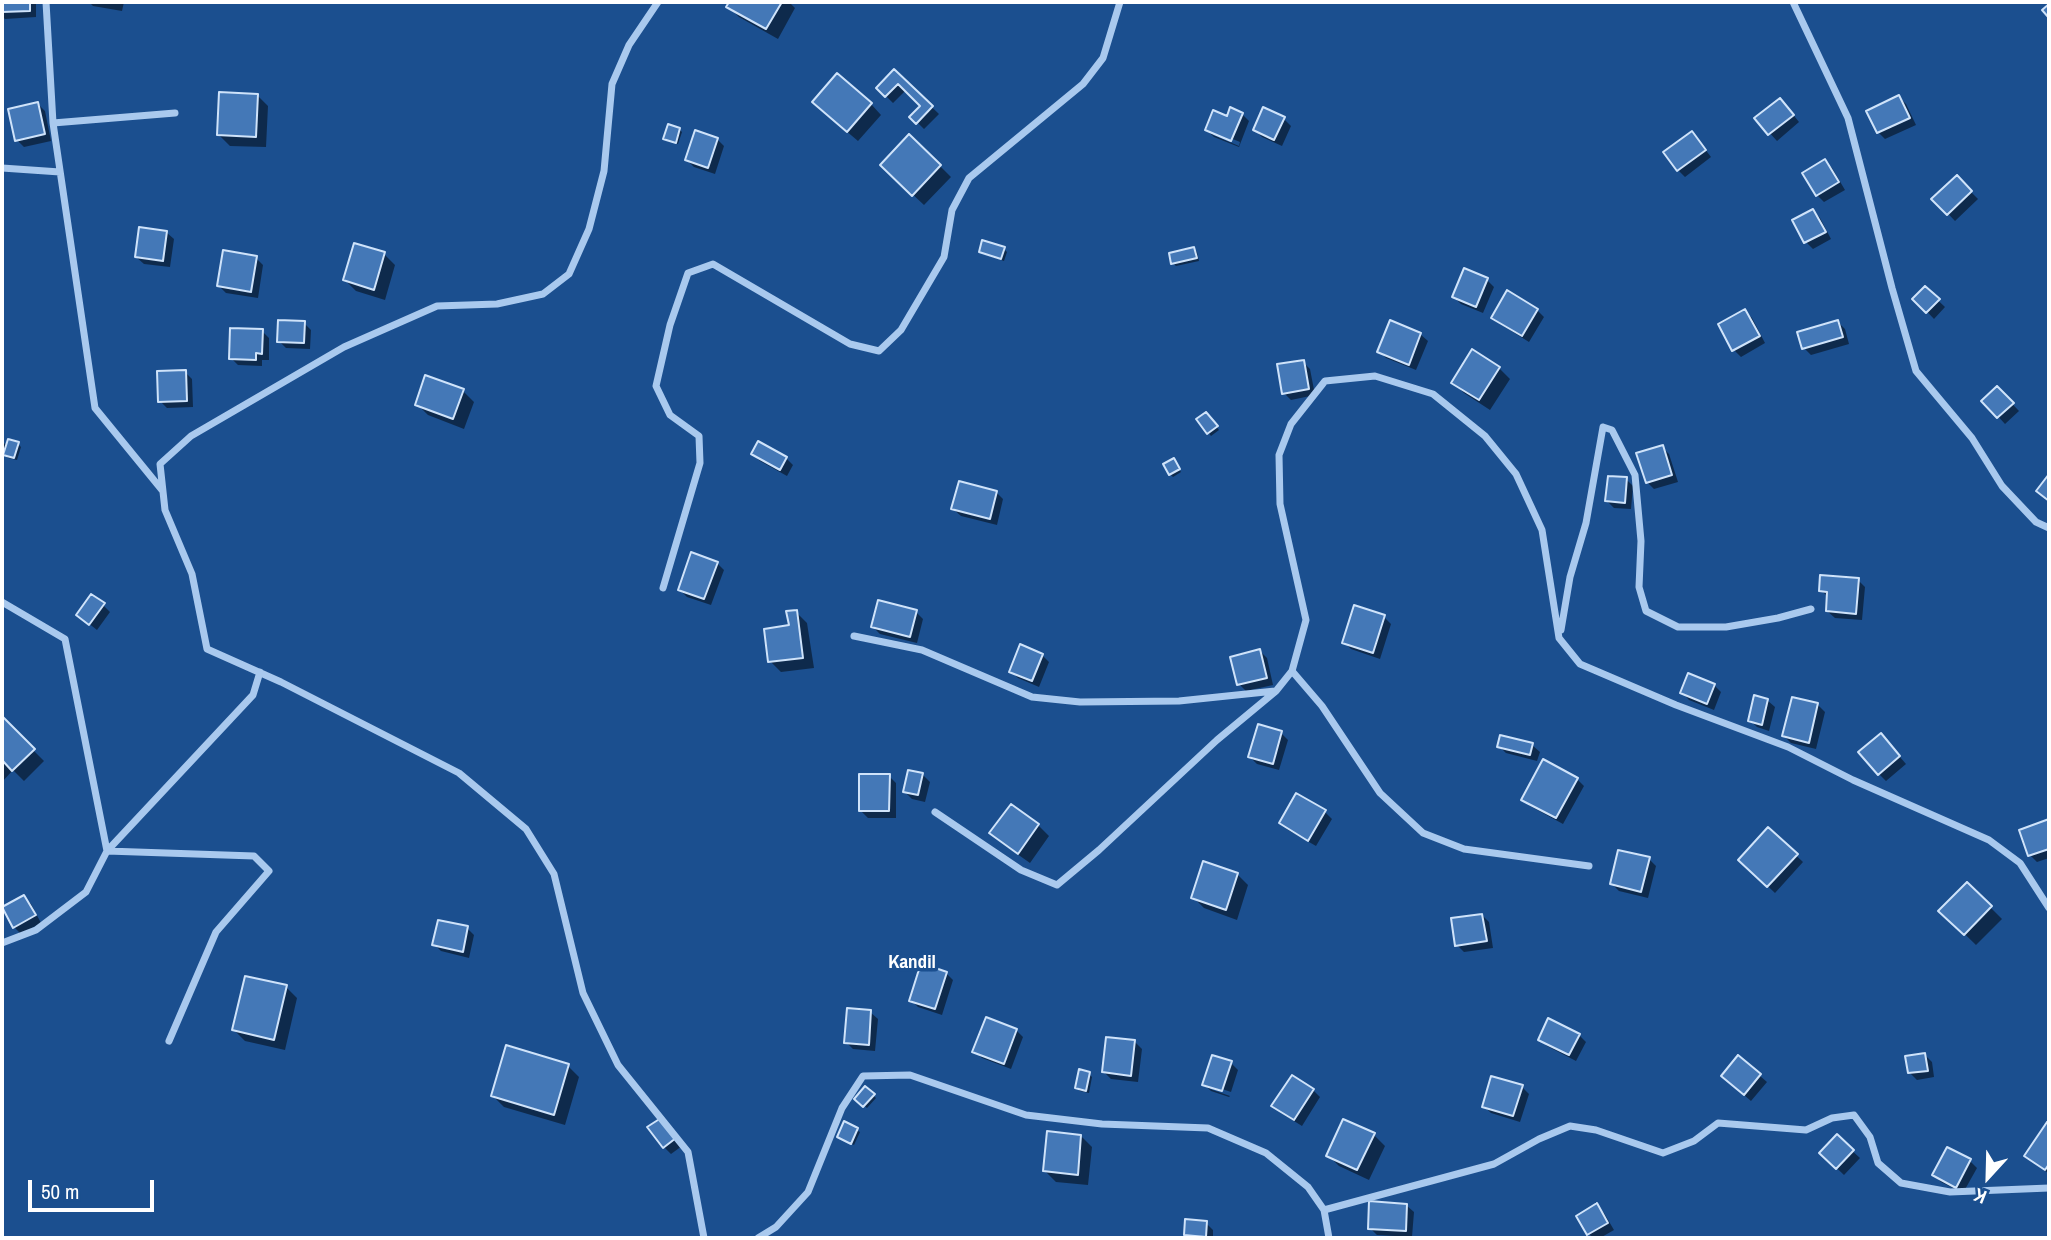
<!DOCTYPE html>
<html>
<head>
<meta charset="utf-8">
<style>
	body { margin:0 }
	#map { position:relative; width:2051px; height:1240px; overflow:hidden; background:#1b4f8f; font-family:"Archivo Narrow",sans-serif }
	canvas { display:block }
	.frame { position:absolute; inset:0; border:4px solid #fff; pointer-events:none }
	.north { position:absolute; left:1953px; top:1142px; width:70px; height:70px; -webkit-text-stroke:5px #1b4f8f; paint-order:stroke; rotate:202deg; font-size:19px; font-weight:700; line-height:28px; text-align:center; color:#fff }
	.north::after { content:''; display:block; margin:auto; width:24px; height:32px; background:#fff; clip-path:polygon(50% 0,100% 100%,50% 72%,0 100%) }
	.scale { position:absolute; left:28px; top:1180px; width:126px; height:32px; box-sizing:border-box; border:4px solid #fff; border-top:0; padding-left:9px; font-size:21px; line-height:24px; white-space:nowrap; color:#fff; -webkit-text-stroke:5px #1b4f8f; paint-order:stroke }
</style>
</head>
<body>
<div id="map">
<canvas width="2051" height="1240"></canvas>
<div class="frame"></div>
<div class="north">K</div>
<div class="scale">50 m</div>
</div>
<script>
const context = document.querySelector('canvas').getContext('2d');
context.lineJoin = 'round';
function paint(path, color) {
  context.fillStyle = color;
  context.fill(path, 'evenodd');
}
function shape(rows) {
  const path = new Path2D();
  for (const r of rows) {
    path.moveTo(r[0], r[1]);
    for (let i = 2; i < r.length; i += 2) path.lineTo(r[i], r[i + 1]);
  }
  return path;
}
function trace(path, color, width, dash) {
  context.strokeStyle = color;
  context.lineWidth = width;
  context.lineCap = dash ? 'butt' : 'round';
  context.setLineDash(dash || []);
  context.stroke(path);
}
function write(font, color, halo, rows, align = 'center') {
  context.font = font + ' "Archivo Narrow",sans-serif';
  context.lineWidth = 7;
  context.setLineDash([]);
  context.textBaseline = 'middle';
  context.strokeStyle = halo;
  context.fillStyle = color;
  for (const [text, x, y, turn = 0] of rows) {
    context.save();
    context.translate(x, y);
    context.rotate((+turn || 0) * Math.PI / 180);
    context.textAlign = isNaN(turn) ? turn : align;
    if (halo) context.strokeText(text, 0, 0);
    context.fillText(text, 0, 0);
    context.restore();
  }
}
paint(shape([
	[2,2,36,2,36,17,5,19,2,16],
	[89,2,124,2,122,11,93,6],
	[731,2,789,2,795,8,778,39,739,17,728,6],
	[894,71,939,114,924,129,912,117,923,106,906,90,893,103,878,88],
	[257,95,268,106,266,147,230,146,219,135],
	[1899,97,1906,104,1916,125,1885,139,1878,132],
	[38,104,45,111,51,141,24,147,17,140],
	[871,104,881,115,858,141,825,113],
	[1787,107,1799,122,1777,141,1757,119],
	[1242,114,1249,121,1239,147,1214,137,1207,130,1228,118],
	[1213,131,1240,142,1239,146,1213,135],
	[1284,119,1291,126,1282,146,1262,137,1255,130],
	[679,129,682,132,678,144,668,141,665,138],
	[717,139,724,146,715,174,694,167,687,160],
	[1698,140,1711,157,1685,177,1678,170],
	[1825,161,1832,168,1845,190,1824,202,1817,195],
	[940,166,951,177,924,205,893,176],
	[1957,178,1978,199,1955,221,1934,199],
	[1813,211,1820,218,1831,239,1813,249,1806,242],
	[166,232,174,239,170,267,144,264,136,257],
	[1004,249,1007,252,1004,261,984,254,981,251],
	[1194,249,1197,252,1199,261,1176,266,1173,263],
	[384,254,395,265,385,300,356,291,345,280],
	[256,258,263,265,258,298,226,293,219,286],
	[1487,280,1494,287,1483,313,1461,304,1454,297],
	[1925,288,1945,307,1934,319,1915,299],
	[1508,292,1537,310,1544,317,1529,342,1500,324,1493,317],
	[1745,311,1752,318,1765,343,1741,357,1734,350],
	[1838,322,1845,329,1849,344,1811,355,1804,348],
	[304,323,311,330,310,349,286,348,279,341],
	[262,331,269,338,269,360,262,360,262,366,238,365,231,358],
	[1420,334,1428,341,1416,370,1386,358,1379,351],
	[1303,362,1310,369,1315,395,1291,400,1284,393],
	[1499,368,1510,379,1490,410,1464,393,1453,382],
	[185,372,192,379,193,407,167,408,160,401],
	[1997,388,2019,411,2005,424,1984,401],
	[463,391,474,402,464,429,428,415,417,404],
	[1209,417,1219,430,1211,436,1198,420],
	[2,441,8,447,18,444,21,447,17,460,8,458,3,452,2,457],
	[1662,447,1669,454,1678,482,1654,489,1647,482],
	[753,454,786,458,793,465,787,476,760,461],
	[1176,463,1181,472,1173,477,1170,474],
	[1626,479,1633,486,1631,509,1614,508,1607,501],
	[996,492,1003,499,997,525,961,516,953,509],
	[717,563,724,570,711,605,687,597,680,590],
	[1858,580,1865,587,1862,620,1835,618,1827,611,1829,598,1821,590],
	[103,605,110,612,97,630,78,615],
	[796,612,807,623,814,668,781,672,770,661,791,627],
	[916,612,923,619,917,643,880,634,873,627],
	[1384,617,1391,624,1380,659,1351,649,1344,642],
	[1260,651,1267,658,1273,685,1246,691,1239,684],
	[1042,655,1049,662,1039,687,1018,678,1011,671],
	[1714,685,1721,692,1714,710,1689,700,1682,692],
	[1767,700,1775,707,1769,731,1757,727,1750,720],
	[1818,705,1825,712,1816,749,1791,743,1784,736],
	[2,719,44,761,24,781,13,770,2,782],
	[1281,733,1288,740,1279,770,1257,764,1250,757],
	[1887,742,1906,764,1886,781,1879,774],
	[1532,745,1540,752,1537,761,1506,753,1499,746],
	[923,775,930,782,925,802,912,799,905,792],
	[889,776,896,783,896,818,868,818,861,811],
	[1577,779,1584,786,1563,824,1530,806,1523,799],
	[1011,806,1038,825,1049,836,1030,863,1003,844,992,833],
	[1325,812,1332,819,1316,846,1288,830,1281,823],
	[2049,821,2049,858,2037,862,2030,855,2021,831],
	[1768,829,1803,862,1775,893,1740,860],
	[1649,859,1656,866,1648,898,1619,891,1612,884],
	[1237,874,1248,885,1237,920,1204,908,1193,897],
	[1967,884,2002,919,1976,945,1941,911],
	[24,897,31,904,41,923,21,934,14,927],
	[1482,915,1489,922,1493,948,1464,952,1457,945],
	[467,928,474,935,469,958,441,951,434,944],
	[946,973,953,980,942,1015,918,1007,911,1000],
	[286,987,297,998,285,1050,245,1041,234,1030],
	[870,1012,878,1019,875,1051,853,1049,846,1042],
	[1016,1030,1023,1037,1011,1069,982,1058,974,1051],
	[1579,1035,1586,1042,1576,1061,1547,1046,1540,1039],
	[1135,1042,1142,1049,1138,1082,1111,1079,1104,1072],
	[1925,1055,1932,1062,1934,1077,1917,1080,1910,1073],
	[1738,1057,1767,1082,1751,1101,1730,1083],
	[1231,1063,1238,1070,1231,1092,1210,1085,1210,1089,1230,1096,1229,1097,1211,1091,1204,1084],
	[568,1066,579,1077,565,1125,504,1107,493,1096],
	[1089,1074,1092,1077,1089,1093,1080,1091,1077,1088],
	[1292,1077,1313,1090,1320,1097,1302,1126,1281,1113,1274,1106],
	[1522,1087,1529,1094,1520,1122,1491,1113,1484,1106],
	[866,1088,876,1098,867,1108,856,1099],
	[845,1124,860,1132,854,1145,839,1137],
	[2048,1125,2049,1126,2049,1174,2027,1156],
	[668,1127,682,1146,671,1154,664,1147],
	[1374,1135,1385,1146,1369,1180,1339,1166,1328,1155],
	[1081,1136,1092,1147,1088,1185,1056,1182,1045,1171],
	[1837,1137,1860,1158,1844,1175,1821,1153],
	[1970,1161,1977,1168,1963,1193,1941,1182,1934,1175],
	[1406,1205,1414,1212,1412,1237,1377,1235,1370,1228],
	[1597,1206,1604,1213,1614,1230,1600,1238,1593,1238,1589,1234],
	[1206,1223,1213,1230,1213,1238,1189,1238,1186,1235]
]), '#0007');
const building = shape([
	[2,2,30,2,30,11,2,12,2,2],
	[729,2,782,2,766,29,726,7,729,2],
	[2049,4,2049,18,2042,10,2049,4],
	[894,69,933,106,916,124,909,117,920,106,898,84,885,97,876,88,894,69],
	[837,73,872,103,847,132,812,102,837,73],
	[219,92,258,94,256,137,217,135,219,92],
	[1899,95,1910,118,1877,133,1866,111,1899,95],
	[1780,98,1794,115,1768,135,1754,118,1780,98],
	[38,102,45,134,15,141,8,109,38,102],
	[1230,107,1243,113,1231,141,1205,130,1213,110,1227,116,1230,107],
	[1263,107,1285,117,1274,140,1253,130,1263,107],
	[668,124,680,128,676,143,663,139,668,124],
	[695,130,718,138,708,168,685,160,695,130],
	[1692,131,1706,150,1677,171,1663,152,1692,131],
	[909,134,941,165,912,196,880,165,909,134],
	[1825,159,1839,182,1816,196,1802,173,1825,159],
	[1957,175,1972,191,1947,215,1931,199,1957,175],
	[1813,209,1826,232,1804,243,1792,220,1813,209],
	[139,227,167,231,163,261,135,257,139,227],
	[982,240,1005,247,1001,259,979,252,982,240],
	[354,243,385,252,374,290,343,280,354,243],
	[1194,247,1197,258,1171,264,1169,253,1194,247],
	[223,250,257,256,251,292,217,286,223,250],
	[1464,268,1488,278,1476,307,1452,297,1464,268],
	[1925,286,1940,299,1926,313,1912,299,1925,286],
	[1507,290,1538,309,1522,336,1491,318,1507,290],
	[1745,309,1760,336,1732,351,1718,324,1745,309],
	[278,320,305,321,304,343,277,342,278,320],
	[1390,320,1421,333,1409,365,1377,352,1390,320],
	[1838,320,1843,337,1802,349,1797,332,1838,320],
	[230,328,263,329,262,354,256,353,256,360,229,359,230,328],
	[1472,349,1500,367,1479,400,1451,383,1472,349],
	[1304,360,1309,389,1282,394,1277,364,1304,360],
	[186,370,187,401,158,402,157,371,186,370],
	[425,375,464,389,453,419,415,405,425,375],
	[1997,386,2014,403,1997,418,1981,401,1997,386],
	[1206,412,1218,426,1207,434,1196,419,1206,412],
	[8,439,19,442,14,458,3,455,8,439],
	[758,441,787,457,780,470,751,454,758,441],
	[1663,445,1672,475,1646,483,1636,453,1663,445],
	[1174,458,1180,469,1169,475,1163,464,1174,458],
	[2049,474,2049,501,2036,491,2049,474],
	[1608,476,1627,477,1625,503,1605,501,1608,476],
	[959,481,997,491,990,519,951,509,959,481],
	[691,552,718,562,704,599,678,590,691,552],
	[1820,575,1859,578,1856,614,1826,611,1827,592,1819,591,1820,575],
	[91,594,105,603,89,625,76,615,91,594],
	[878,600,917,610,910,637,871,627,878,600],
	[1354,605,1385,615,1373,653,1342,643,1354,605],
	[797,610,803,658,768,662,764,629,789,625,786,611,797,610],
	[1020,644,1043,654,1032,681,1009,672,1020,644],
	[1260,649,1267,678,1237,685,1230,657,1260,649],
	[1688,673,1715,684,1707,704,1680,693,1688,673],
	[1754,695,1768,699,1762,725,1748,721,1754,695],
	[1792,697,1818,703,1809,743,1782,736,1792,697],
	[2,716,35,749,12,771,2,760,2,716],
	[1258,724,1282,731,1273,764,1248,757,1258,724],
	[1881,733,1900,756,1878,775,1858,752,1881,733],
	[1500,735,1533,743,1530,755,1497,747,1500,735],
	[1543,759,1578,778,1556,818,1521,800,1543,759],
	[908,770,923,773,918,795,903,792,908,770],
	[859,774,890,774,889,811,859,811,859,774],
	[1296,793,1326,810,1308,841,1279,823,1296,793],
	[1011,804,1039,824,1018,854,989,833,1011,804],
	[2049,819,2049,849,2028,856,2019,830,2049,819],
	[1768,827,1798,854,1767,887,1738,860,1768,827],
	[1618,850,1650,857,1641,892,1610,884,1618,850],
	[1203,861,1238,873,1226,910,1191,898,1203,861],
	[1967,882,1992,906,1964,935,1938,911,1967,882],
	[24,895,36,915,13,928,2,907,24,895],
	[1482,914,1487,941,1455,946,1451,918,1482,914],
	[438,920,468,926,463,952,432,945,438,920],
	[921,963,947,972,935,1009,909,1001,921,963],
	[245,976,287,985,274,1040,232,1030,245,976],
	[847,1008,871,1010,869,1045,844,1043,847,1008],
	[986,1017,1017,1029,1004,1064,972,1052,986,1017],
	[1548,1018,1580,1034,1569,1055,1538,1040,1548,1018],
	[1106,1037,1135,1040,1131,1076,1102,1072,1106,1037],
	[506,1045,569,1064,554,1115,491,1096,506,1045],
	[1925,1053,1928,1071,1908,1073,1905,1056,1925,1053],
	[1212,1055,1232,1061,1222,1091,1202,1085,1212,1055],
	[1738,1055,1761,1074,1744,1095,1721,1076,1738,1055],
	[1079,1069,1090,1072,1086,1091,1075,1088,1079,1069],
	[1292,1075,1314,1089,1294,1120,1271,1106,1292,1075],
	[1491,1076,1523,1085,1513,1116,1482,1107,1491,1076],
	[865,1086,875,1094,863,1107,854,1099,865,1086],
	[661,1118,676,1138,663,1148,647,1127,661,1118],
	[1343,1119,1375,1133,1357,1170,1326,1156,1343,1119],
	[844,1121,858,1128,851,1144,837,1137,844,1121],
	[2047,1122,2049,1124,2049,1164,2045,1170,2024,1156,2047,1122],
	[1047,1131,1081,1135,1078,1175,1043,1171,1047,1131],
	[1837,1134,1854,1150,1836,1169,1819,1153,1837,1134],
	[1947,1147,1971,1159,1956,1188,1932,1175,1947,1147],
	[1369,1201,1407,1204,1406,1231,1368,1229,1369,1201],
	[1597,1203,1608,1223,1587,1235,1576,1216,1597,1203],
	[1185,1219,1207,1221,1206,1237,1184,1235,1185,1219]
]);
paint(building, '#4478b7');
trace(building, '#cfe3fa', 2);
trace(shape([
	[46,2,53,123,95,408,162,490],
	[658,2,629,45,612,84,604,171,589,229,569,274,543,294,497,304,437,306,344,347,191,436,160,464,165,510,192,574,207,649,281,682,459,773,526,829,554,874,583,993,618,1065,688,1152,704,1238],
	[1793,2,1848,118,1892,288,1916,371,1972,438,2002,486,2036,522,2049,528],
	[53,123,175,113],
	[2,168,60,172],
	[663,588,700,463,699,436,670,415,656,386,670,325,688,273,713,264,850,344,879,351,901,330,944,257,952,210,969,178,1083,84,1103,58,1120,2],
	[2,602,65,639,107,851,254,856,269,871,216,932,169,1041],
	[1561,630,1570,577,1586,523,1603,427,1612,430,1635,475,1641,541,1639,587,1646,611,1678,627,1726,627,1778,618,1811,609],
	[854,636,922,650,1032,697,1080,702,1179,701,1275,691],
	[1292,671,1322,706,1380,793,1423,833,1464,849,1589,866],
	[935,812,1021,870,1057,885,1099,850,1217,740,1276,691,1292,671,1306,620,1280,504,1279,455,1291,424,1325,381,1375,376,1433,394,1485,436,1516,474,1542,530,1559,638,1580,664,1676,705,1788,747,1853,780,1989,840,2020,863,2049,908],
	[2,943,36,930,86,892,107,851,253,695,260,672],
	[1324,1210,1494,1164,1539,1139,1570,1126,1596,1130,1663,1153,1694,1141,1718,1123,1806,1130,1832,1118,1854,1115,1870,1137,1878,1163,1901,1183,1950,1192,2049,1188],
	[758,1238,776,1227,808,1192,842,1108,863,1076,910,1075,1026,1115,1102,1124,1208,1128,1266,1153,1308,1187,1324,1210,1329,1238]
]), '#a9c9ee', 7);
write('bold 19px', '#fff', '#1b4f8f', [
	["Kandil",912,963]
]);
</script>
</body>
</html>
